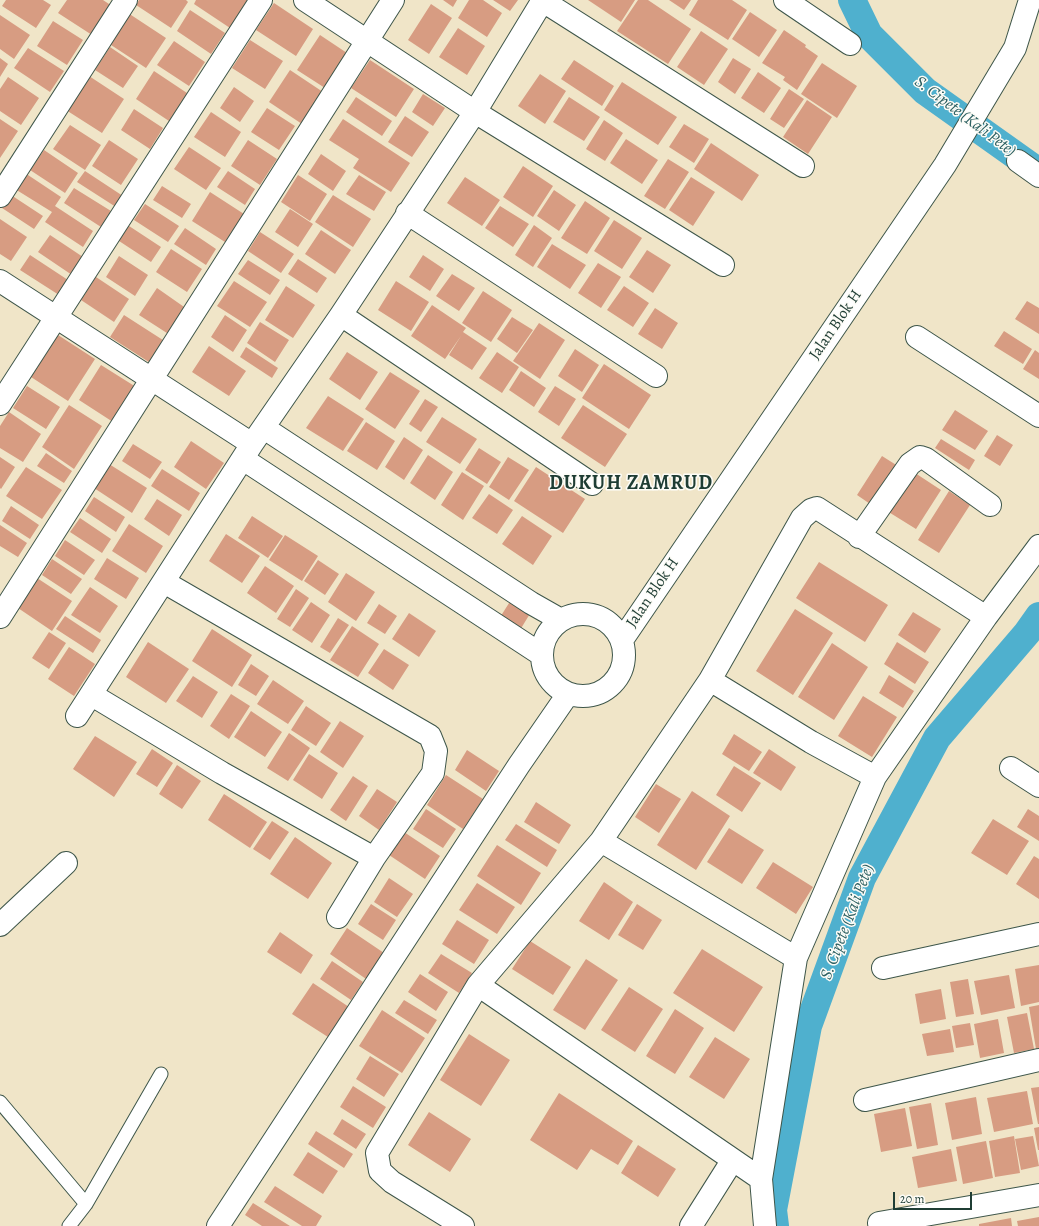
<!DOCTYPE html>
<html>
<head>
<meta charset="utf-8">
<style>
	body { margin:0 }
	#map { position:relative; width:1039px; height:1226px; overflow:hidden; background:#f0e5c8; font-family:Alegreya,serif }
	canvas { display:block }
	.scale { position:absolute; left:893px; top:1192px; width:79px; height:18px; box-sizing:border-box; border:2px solid #1f3d34; border-top:0; padding-left:5px; font-size:12px; line-height:14px; white-space:nowrap; color:#1f3d34; -webkit-text-stroke:3px #fdfcf7; paint-order:stroke }
</style>
</head>
<body>
<div id="map">
<canvas width="1039" height="1226"></canvas>
<div class="scale">20 m</div>
</div>
<script>
const context = document.querySelector('canvas').getContext('2d');
context.lineJoin = 'round';
function shape(rows) {
  const path = new Path2D();
  for (const r of rows) {
    if (r.length === 3) {
      path.moveTo(r[0] + r[2], r[1]);
      path.arc(r[0], r[1], r[2], 0, 2 * Math.PI);
      continue;
    }
    path.moveTo(r[0], r[1]);
    for (let i = 2; i < r.length; i += 2) path.lineTo(r[i], r[i + 1]);
  }
  return path;
}
function trace(path, color, width, dash) {
  context.strokeStyle = color;
  context.lineWidth = width;
  context.lineCap = dash ? 'butt' : 'round';
  context.setLineDash(dash || []);
  context.stroke(path);
}
function paint(path, color) {
  context.fillStyle = color;
  context.fill(path, 'evenodd');
}
function write(font, color, halo, rows, align = 'center') {
  context.font = font + ' Alegreya,serif';
  context.lineWidth = 3;
  context.setLineDash([]);
  context.textBaseline = 'middle';
  context.strokeStyle = halo;
  context.fillStyle = color;
  for (const [text, x, y, turn = 0] of rows) {
    context.save();
    context.translate(x, y);
    context.rotate((+turn || 0) * Math.PI / 180);
    context.textAlign = isNaN(turn) ? turn : align;
    if (halo) context.strokeText(text, 0, 0);
    context.fillText(text, 0, 0);
    context.restore();
  }
}
trace(shape([
	[852,0,869,35,925,91,1039,172],
	[775,1226,773,1210,808,1026,862,878,937,738,1027,633,1039,616]
]), '#4fb0ce', 28);
paint(shape([
	[6,0,43,0,51,5,36,28,2,6],
	[67,0,103,0,112,6,92,35,58,13],
	[139,0,186,0,188,2,171,28,136,5],
	[196,0,249,0,230,28,194,4],
	[443,0,457,0,453,7],
	[469,0,483,0,502,13,487,37,458,18],
	[493,0,518,0,510,11],
	[588,0,635,0,621,22],
	[638,0,648,0,691,29,668,64,617,31],
	[669,0,691,0,684,10],
	[698,0,732,0,747,10,728,40,689,15],
	[274,3,313,29,296,56,256,30],
	[431,4,452,18,429,54,408,40],
	[190,10,225,33,211,54,177,31],
	[750,12,777,30,759,57,732,39],
	[128,13,166,38,146,68,108,43],
	[0,15,30,35,14,59,0,49],
	[53,21,83,40,67,65,37,46],
	[458,28,485,46,467,75,439,57],
	[784,30,806,45,805,47,818,56,797,90,783,80,785,77,762,63],
	[701,31,728,49,704,85,677,67],
	[320,35,347,53,325,88,297,70],
	[250,40,283,61,265,89,232,68],
	[174,41,205,62,189,86,157,65],
	[110,47,138,66,123,88,95,70],
	[28,48,64,71,50,92,14,68],
	[0,58,8,64,0,77],
	[733,58,751,69,735,94,718,82],
	[370,60,414,89,396,117,351,88],
	[574,60,614,86,602,106,561,79],
	[822,63,857,86,837,118,801,94],
	[290,70,323,92,302,124,269,102],
	[154,71,190,95,172,123,136,99],
	[758,72,781,88,764,113,741,98],
	[540,74,566,91,545,124,518,106],
	[89,76,124,99,102,133,66,110],
	[8,77,39,98,21,125,0,111,0,89],
	[622,82,677,117,658,145,604,110],
	[234,87,254,101,240,122,220,108],
	[789,89,804,99,784,128,770,119],
	[423,94,445,108,433,126,412,112],
	[356,97,392,121,382,136,346,112],
	[569,97,600,117,584,141,553,122],
	[807,100,832,117,808,154,783,137],
	[267,108,295,126,279,150,251,132],
	[134,109,163,128,150,149,121,130],
	[211,112,241,132,225,157,194,137],
	[405,116,429,132,412,157,388,142],
	[0,119,18,131,0,158],
	[343,119,410,163,391,192,353,168,359,159,329,140],
	[604,120,623,133,605,161,586,149],
	[684,124,709,139,694,163,669,147],
	[70,125,101,145,85,170,53,149],
	[626,139,658,160,642,184,610,163],
	[109,140,138,159,121,185,92,166],
	[248,140,277,159,260,185,231,166],
	[711,143,759,175,742,201,694,169],
	[189,147,221,168,206,190,174,169],
	[44,150,78,173,65,193,30,170],
	[321,154,346,171,333,191,308,174],
	[668,159,689,172,665,209,644,196],
	[523,166,553,186,533,217,503,197],
	[85,171,126,198,119,209,77,182],
	[228,171,255,189,245,205,217,187],
	[25,173,61,197,55,206,93,231,83,247,45,222,52,212,15,189],
	[298,175,327,194,310,221,281,202],
	[359,175,386,192,374,211,346,194],
	[465,177,500,200,482,226,447,203],
	[691,177,715,192,693,226,669,210],
	[162,186,191,204,182,218,153,200],
	[74,188,111,211,101,227,64,203],
	[554,190,576,205,559,231,537,216],
	[210,192,244,214,225,242,192,221],
	[11,195,43,216,34,229,2,208],
	[333,195,371,219,353,247,315,222],
	[585,201,610,218,587,254,561,238],
	[145,204,179,226,168,242,134,220],
	[500,206,529,224,513,247,485,228],
	[290,209,313,224,298,247,275,232],
	[0,219,27,237,11,261,0,254],
	[614,220,642,238,622,269,594,251],
	[126,224,161,247,151,262,116,239],
	[534,225,552,238,533,267,515,255],
	[185,228,216,249,206,265,174,244],
	[321,230,351,250,335,274,305,254],
	[260,232,294,254,281,273,248,251],
	[50,235,83,257,72,275,38,252],
	[552,244,586,265,570,289,537,267],
	[171,249,202,269,187,292,156,272],
	[647,250,671,265,653,293,629,277],
	[30,255,68,280,59,295,20,270],
	[423,255,444,269,430,291,409,277],
	[119,256,148,275,135,296,106,277],
	[298,259,327,278,317,293,288,274],
	[248,260,280,280,270,295,238,274],
	[598,263,621,277,601,308,578,293],
	[452,274,475,288,459,311,436,296],
	[96,277,129,299,114,322,81,300],
	[234,281,267,302,250,327,217,306],
	[396,281,429,302,411,331,378,310],
	[286,286,315,305,293,338,265,320],
	[624,286,649,303,633,327,607,310],
	[157,288,187,309,170,335,139,315],
	[483,291,512,310,491,342,462,323],
	[1027,301,1039,308,1039,334,1015,319],
	[432,305,466,328,463,332,487,348,472,370,449,355,461,336,445,359,411,336],
	[655,308,678,323,662,349,638,334],
	[124,315,166,342,152,364,110,337],
	[225,315,247,330,233,352,211,337],
	[512,317,533,330,517,353,497,339],
	[260,322,289,340,275,362,247,343],
	[539,323,565,340,540,379,513,361],
	[1004,331,1032,349,1023,364,994,346],
	[58,335,95,359,68,401,31,377],
	[209,346,246,371,229,396,192,372],
	[246,347,278,368,272,378,240,357],
	[575,349,599,365,582,392,558,376],
	[1035,350,1039,353,1039,379,1023,369],
	[347,352,378,372,360,400,329,379],
	[497,352,519,367,502,393,479,378],
	[604,364,651,395,629,429,582,398],
	[101,365,136,387,113,422,79,400],
	[521,371,546,388,534,407,509,390],
	[390,372,420,391,395,429,365,409],
	[27,386,60,407,46,429,13,408],
	[555,386,576,399,559,426,538,412],
	[328,396,364,419,343,451,306,428],
	[425,399,438,407,421,432,409,424],
	[69,405,102,426,74,469,42,447],
	[583,405,627,434,605,467,561,438],
	[955,410,988,431,975,450,942,430],
	[9,412,41,434,23,462,0,448,0,426],
	[442,417,477,439,460,464,426,442],
	[366,422,395,441,377,470,347,451],
	[997,435,1013,445,1000,466,984,456],
	[404,437,423,450,404,480,385,467],
	[941,439,975,460,969,470,935,448],
	[191,441,224,463,206,489,174,467],
	[133,444,162,462,150,479,122,461],
	[479,448,501,462,487,484,465,470],
	[46,453,72,471,64,483,37,466],
	[428,455,453,472,435,500,410,483],
	[882,456,901,468,876,508,857,495],
	[0,457,15,467,1,489,0,488],
	[508,457,529,470,509,500,489,487],
	[109,464,147,488,132,513,94,488],
	[26,467,62,490,42,519,6,496],
	[536,467,585,499,563,533,514,501],
	[162,469,200,493,189,511,151,486],
	[912,471,941,490,916,529,887,511],
	[462,472,484,486,463,520,441,505],
	[949,491,970,505,939,553,918,540],
	[489,494,513,510,497,534,472,518],
	[94,497,125,517,116,532,85,511],
	[157,499,182,515,169,536,144,519],
	[11,506,39,525,30,539,2,521],
	[252,516,283,536,268,558,238,538],
	[522,516,552,536,533,565,502,544],
	[80,518,111,539,102,553,70,532],
	[129,524,163,546,146,573,112,551],
	[0,525,27,543,18,557,0,546],
	[226,534,260,556,242,583,209,561],
	[285,535,318,556,302,581,269,560],
	[65,540,95,560,84,575,55,556],
	[107,558,139,578,126,599,94,579],
	[52,559,82,579,71,594,42,575],
	[318,560,339,574,325,595,304,581],
	[819,562,888,605,865,642,796,598],
	[265,566,294,586,276,613,247,593],
	[346,573,375,592,356,621,328,602],
	[37,578,72,601,52,631,18,608],
	[90,587,118,606,100,633,71,615],
	[296,589,309,598,290,627,277,619],
	[511,600,531,612,517,635,497,622],
	[311,602,330,615,312,643,292,630],
	[379,604,397,616,385,634,367,623],
	[795,609,833,633,793,695,756,671],
	[913,612,941,629,925,653,898,635],
	[409,613,436,631,419,657,392,639],
	[65,616,101,640,93,653,56,629],
	[338,618,349,625,330,653,320,647],
	[352,626,379,644,358,677,330,660],
	[212,629,252,655,232,687,192,661],
	[49,632,66,643,49,669,32,658],
	[148,642,189,669,166,703,126,677],
	[897,642,929,662,915,684,884,664],
	[832,643,868,667,834,720,798,697],
	[69,647,95,664,74,696,48,679],
	[384,649,409,665,393,690,368,673],
	[251,664,269,676,256,696,238,685],
	[889,675,914,691,903,708,879,693],
	[193,676,218,692,202,718,176,701],
	[273,680,304,701,288,724,257,704],
	[231,694,250,706,229,739,210,726],
	[863,696,897,717,872,757,838,736],
	[306,706,331,723,316,746,291,730],
	[251,711,282,732,265,757,234,737],
	[340,721,364,736,343,768,320,752],
	[289,733,310,748,288,781,267,768],
	[734,734,762,752,749,771,722,754],
	[95,736,137,762,114,797,73,769],
	[152,749,173,763,157,787,136,774],
	[769,749,796,767,781,791,753,773],
	[467,750,499,771,486,791,455,770],
	[309,754,338,773,322,799,293,780],
	[177,765,201,781,182,809,159,794],
	[734,766,761,783,742,812,716,795],
	[446,775,483,799,463,829,427,805],
	[353,776,368,786,346,821,330,810],
	[656,784,681,799,659,833,635,817],
	[377,789,397,802,379,830,359,816],
	[692,791,730,816,696,870,657,845],
	[224,794,267,822,250,848,208,820],
	[536,802,571,825,559,844,524,822],
	[426,809,456,829,443,848,413,829],
	[1028,809,1039,816,1039,841,1017,827],
	[993,819,1029,841,1007,875,971,853],
	[272,821,289,832,270,860,253,849],
	[516,824,557,850,547,867,505,840],
	[729,828,764,850,742,884,707,862],
	[404,832,440,856,425,879,389,855],
	[295,837,332,863,308,899,270,874],
	[497,845,541,873,521,905,477,876],
	[1034,856,1039,859,1039,899,1016,884],
	[773,862,813,887,796,914,756,888],
	[389,878,413,894,397,917,374,902],
	[604,882,633,902,609,940,579,921],
	[477,883,515,907,497,934,459,910],
	[371,904,396,920,383,940,358,924],
	[637,904,662,920,643,950,618,935],
	[457,920,489,940,474,964,442,944],
	[347,928,387,955,369,981,330,954],
	[280,932,313,955,301,974,267,952],
	[530,941,571,967,553,995,512,969],
	[702,949,763,987,734,1032,673,993],
	[441,954,472,973,459,993,428,973],
	[586,959,618,980,585,1030,553,1010],
	[332,961,363,982,351,1000,320,979],
	[1039,965,1039,1002,1021,1006,1015,969],
	[420,974,448,992,436,1011,408,992],
	[1009,975,1015,1008,981,1015,974,981],
	[968,979,974,1014,956,1017,950,982],
	[313,983,349,1007,328,1037,292,1014],
	[629,987,663,1009,635,1052,601,1030],
	[941,989,946,1019,920,1024,915,994],
	[404,1000,437,1020,428,1034,395,1013],
	[1039,1005,1039,1048,1036,1049,1029,1007],
	[675,1009,704,1028,675,1074,646,1056],
	[382,1010,425,1038,402,1073,359,1046],
	[1027,1013,1034,1049,1014,1053,1007,1017],
	[998,1019,1004,1053,980,1058,974,1024],
	[970,1023,974,1045,956,1048,952,1026],
	[950,1029,954,1052,927,1056,922,1034],
	[469,1034,510,1060,481,1106,440,1080],
	[715,1037,750,1059,724,1099,689,1077],
	[370,1056,399,1074,384,1097,356,1079],
	[353,1086,386,1107,373,1128,340,1107],
	[1039,1087,1039,1124,1038,1124,1031,1088],
	[1027,1091,1033,1124,994,1132,987,1098],
	[559,1093,633,1141,618,1165,591,1149,577,1170,530,1140],
	[976,1097,982,1134,952,1140,945,1103],
	[931,1103,938,1145,917,1149,909,1107],
	[905,1108,912,1146,881,1152,874,1114],
	[429,1112,471,1139,450,1172,408,1145],
	[342,1119,366,1134,356,1149,333,1134],
	[1039,1127,1039,1150,1038,1150,1034,1128],
	[316,1131,353,1154,344,1168,308,1144],
	[1014,1136,1020,1173,995,1177,989,1141],
	[1033,1136,1039,1166,1021,1170,1015,1139],
	[986,1141,993,1178,963,1184,956,1147],
	[638,1145,676,1169,658,1197,621,1173],
	[951,1149,957,1181,918,1188,912,1157],
	[308,1152,338,1171,323,1194,293,1175],
	[275,1186,322,1216,316,1226,302,1226,264,1202],
	[253,1203,290,1226,262,1226,245,1215],
	[1039,1217,1039,1226,1018,1226,1017,1221],
	[1011,1218,1012,1226,979,1226,979,1224]
]), '#d79c82');
const lane = shape([
	[0,1102,86,1204],
	[69,1226,86,1204,161,1074]
]);
const street = shape([
	[305,0,475,112,723,265],
	[785,0,850,44],
	[543,1,803,166],
	[1018,161,1039,176],
	[0,196,126,0],
	[407,213,656,376],
	[0,281,252,444],
	[341,315,592,484],
	[917,337,1039,416],
	[0,404,261,0],
	[264,428,531,603,561,620],
	[243,459,542,655],
	[859,537,910,464,920,457,926,459,990,505],
	[164,582,430,736,436,751,433,773,374,858,338,917],
	[583,655,41],
	[0,617,393,0],
	[622,640,945,165,1015,48,1030,0],
	[710,680,811,742,875,777],
	[92,695,222,773,374,858],
	[77,716,252,444,341,315,475,112,543,0],
	[1011,768,1039,786],
	[601,841,796,958],
	[0,925,66,863],
	[883,968,1039,934],
	[478,985,761,1179],
	[865,1100,1039,1060],
	[879,1223,1039,1195],
	[218,1226,519,765,568,694],
	[463,1226,392,1182,380,1171,377,1153,478,985,601,841,710,680,802,518,811,510,817,508,986,617],
	[691,1226,732,1161],
	[765,1226,761,1179,796,958,875,777,986,617,1039,546]
]);
trace(lane, '#3e564a', 15);
trace(street, '#3e564a', 24);
trace(lane, '#fff', 13);
trace(street, '#fff', 22);
write('16px', '#1f3d34', '#fdfcf7', [
	["Jalan Blok H",836,325,-56],
	["Jalan Blok H",653,593,-56]
]);
write('italic 17px', '#2d6062', '#fdfcf7', [
	["S. Cipete (Kali Pete)",965,117,37],
	["S. Cipete (Kali Pete)",848,922,-69]
]);
context.letterSpacing = '1px';
write('bold 20px', '#1f3d34', '#fdfcf7', [
	["DUKUH ZAMRUD",631,484]
]);
context.letterSpacing = '0px';
</script>
</body>
</html>
